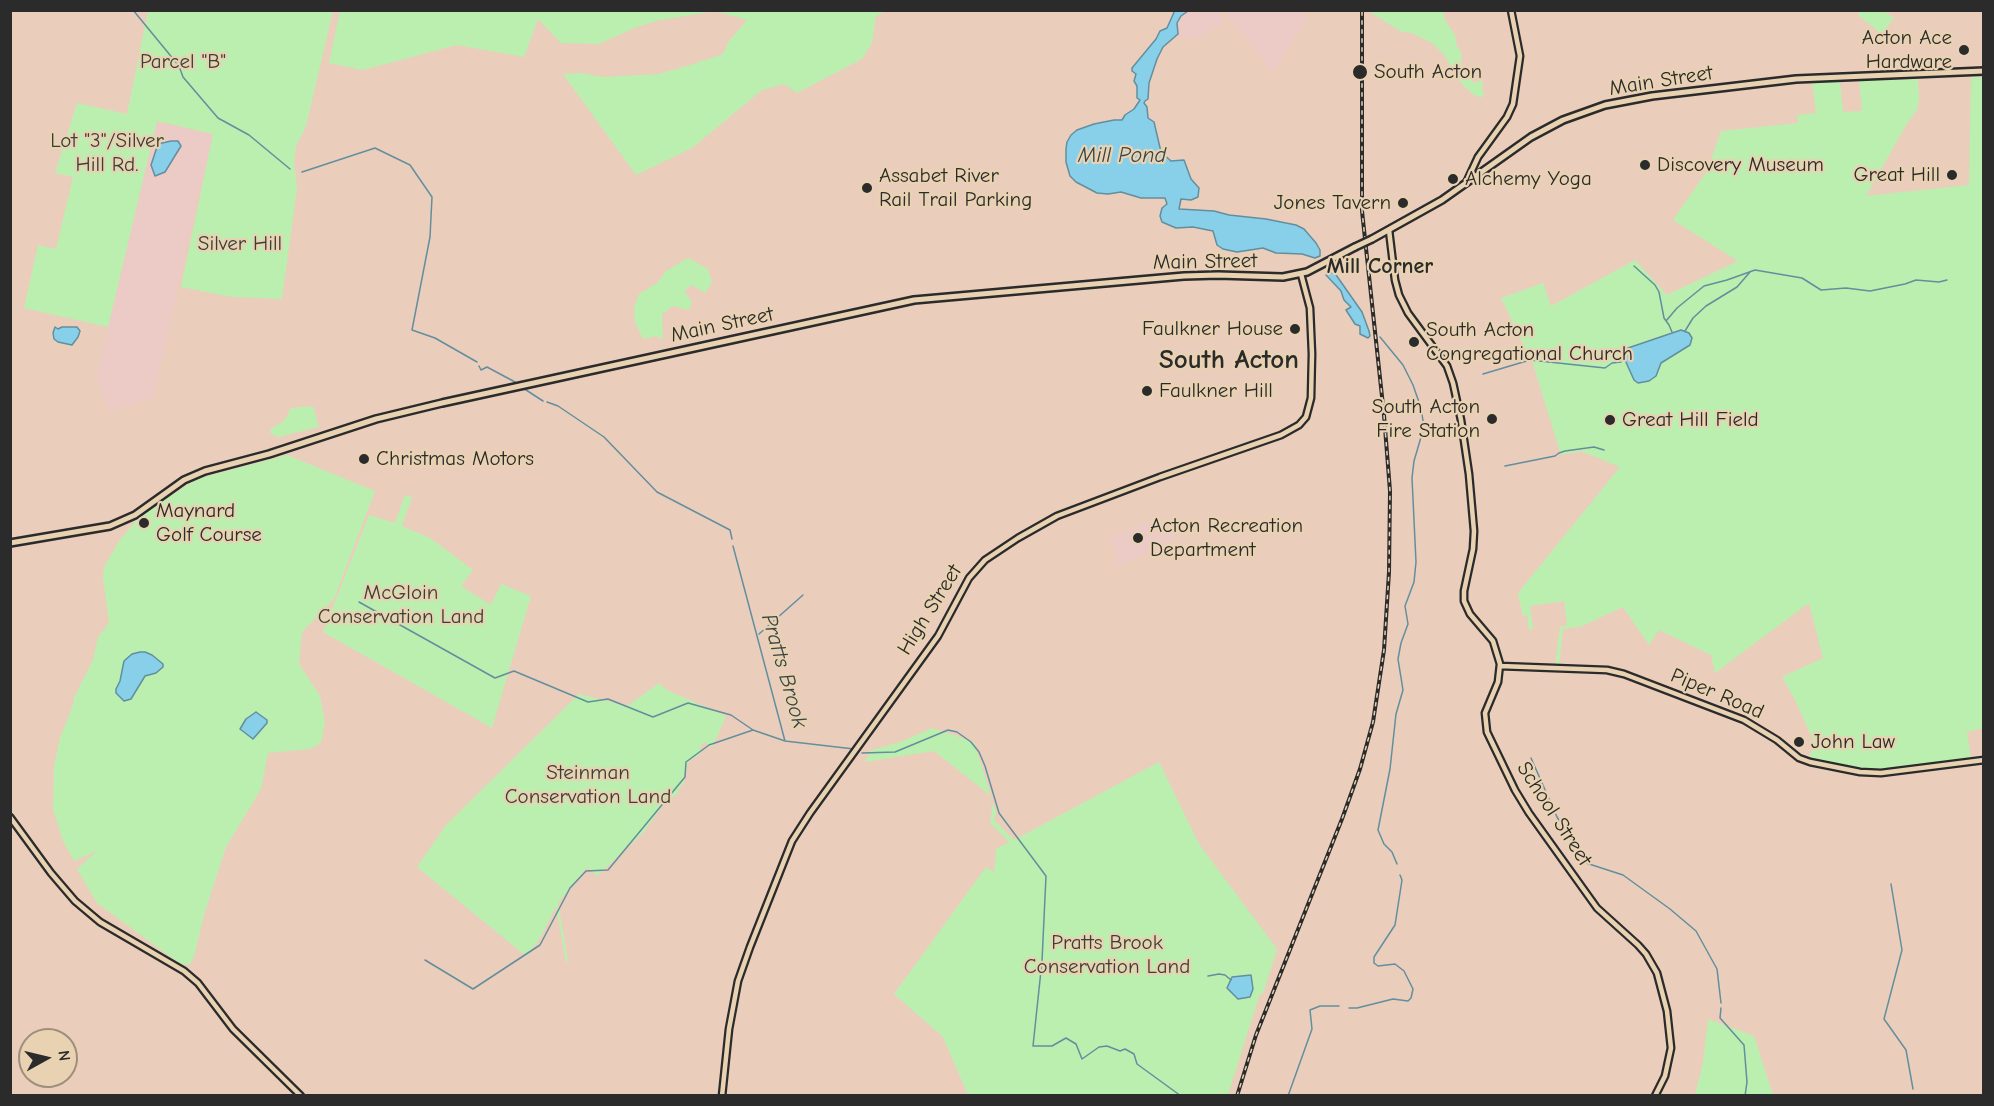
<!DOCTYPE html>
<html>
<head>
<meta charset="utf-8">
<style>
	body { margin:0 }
	#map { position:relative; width:1994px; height:1106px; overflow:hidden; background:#eacebb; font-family:"Comic Neue",sans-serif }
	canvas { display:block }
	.frame { position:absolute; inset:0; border:12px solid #2b2b2b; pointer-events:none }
	.north { position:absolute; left:18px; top:1028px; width:60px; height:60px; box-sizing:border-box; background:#e9d2b2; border:2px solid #9d8f7c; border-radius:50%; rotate:82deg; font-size:16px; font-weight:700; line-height:24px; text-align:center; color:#2b2b2b }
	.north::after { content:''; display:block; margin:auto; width:21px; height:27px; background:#2b2b2b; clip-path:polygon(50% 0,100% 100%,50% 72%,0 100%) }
</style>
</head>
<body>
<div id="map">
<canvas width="1994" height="1106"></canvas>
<div class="frame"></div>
<div class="north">N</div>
</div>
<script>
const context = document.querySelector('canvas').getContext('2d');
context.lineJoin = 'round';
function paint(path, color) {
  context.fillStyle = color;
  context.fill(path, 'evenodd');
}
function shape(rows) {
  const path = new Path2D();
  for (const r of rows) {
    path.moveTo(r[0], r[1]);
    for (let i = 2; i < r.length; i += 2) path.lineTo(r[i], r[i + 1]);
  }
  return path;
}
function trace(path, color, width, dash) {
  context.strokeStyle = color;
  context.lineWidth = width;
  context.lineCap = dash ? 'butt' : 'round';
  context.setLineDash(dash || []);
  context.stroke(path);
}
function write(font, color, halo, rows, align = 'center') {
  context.font = font + ' "Comic Neue",sans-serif';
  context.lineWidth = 4.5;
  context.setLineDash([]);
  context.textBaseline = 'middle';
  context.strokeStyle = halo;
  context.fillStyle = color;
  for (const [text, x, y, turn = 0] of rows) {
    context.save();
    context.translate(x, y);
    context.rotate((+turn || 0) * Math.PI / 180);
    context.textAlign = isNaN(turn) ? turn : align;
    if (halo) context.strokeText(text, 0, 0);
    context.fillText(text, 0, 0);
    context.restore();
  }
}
paint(shape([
	[1186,11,1217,11,1225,22,1200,36,1180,38,1174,34],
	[1224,11,1305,11,1305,21,1273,72],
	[157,122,212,135,153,398,108,410,97,377],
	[1155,520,1169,522,1174,537,1160,549,1111,568,1118,557,1110,537]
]), '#eccac6');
paint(shape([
	[148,11,333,11,306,126,296,146,294,162,297,188,282,299,232,297,181,287,213,134,157,121,108,327,24,308,38,245,56,249,73,177,55,173,77,103,127,114],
	[340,11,886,11,876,16,872,43,862,59,797,93,784,84,762,90,692,148,636,175,563,74,582,73,603,77,658,74,690,65,723,54,729,41,747,20,715,11,656,21,634,28,599,44,561,43,538,19,524,57,457,45,363,70,329,63],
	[1368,11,1443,11,1445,20,1455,35,1457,47,1461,51,1461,68,1474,83,1483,80,1482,87,1484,96,1481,97,1475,96,1467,89,1456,77,1445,56,1432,43,1412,33,1402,32],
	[1861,11,1884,11,1894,18,1882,34,1858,15],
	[1971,77,1983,77,1984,728,1967,732,1971,759,1880,770,1860,770,1809,759,1814,742,1796,702,1782,677,1823,658,1809,603,1715,673,1711,655,1659,630,1649,645,1623,607,1582,626,1563,629,1559,666,1555,666,1560,627,1567,625,1564,601,1530,606,1533,629,1529,630,1527,615,1523,616,1518,593,1620,467,1581,451,1561,455,1533,364,1501,298,1543,283,1551,306,1635,260,1667,295,1738,261,1673,220,1707,171,1721,131,1798,123,1797,115,1816,113,1812,83,1840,81,1843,112,1862,111,1859,81,1918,79,1919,99,1917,110,1906,125,1866,196,1969,185],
	[688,258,708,269,712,283,705,293,692,285,684,291,692,302,689,310,673,306,662,314,663,339,656,336,643,339,635,322,634,307,639,294,657,283,666,271],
	[313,406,319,427,278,437,270,433,271,429,285,420,291,408],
	[287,455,375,491,334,599,302,632,299,664,320,696,325,722,321,743,310,749,268,753,261,789,226,847,204,915,194,957,189,965,181,964,168,955,97,903,77,869,97,851,74,861,63,841,53,809,54,766,60,738,73,705,74,698,93,660,98,637,109,623,103,577,104,567,119,541,140,516,197,479],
	[405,495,412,497,402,526,430,538,473,570,461,586,491,605,501,584,531,596,492,728,323,632,369,515,395,523],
	[659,683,667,690,726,716,713,746,710,747,705,742,701,745,700,754,689,761,685,773,684,783,681,786,677,794,662,806,643,833,597,876,587,867,558,903,568,961,566,962,556,906,539,940,526,956,417,867,446,825,579,694,627,706],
	[932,728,974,742,991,796,934,751,865,762,870,751,903,741],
	[1159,762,1199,844,1277,949,1263,994,1260,993,1228,1095,968,1095,943,1037,894,994,986,867,994,872,996,849,1009,842,990,823,992,811,991,806,994,805,996,812,994,820,1014,840],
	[1708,1019,1754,1036,1773,1095,1695,1095,1703,1063]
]), '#bbefaf');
const water = shape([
	[1175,10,1188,11,1181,16,1177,23,1178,34,1163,47,1157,59,1149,83,1148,99,1145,101,1144,103,1147,107,1148,118,1154,122,1161,152,1171,161,1184,160,1191,179,1199,188,1198,197,1191,200,1181,199,1179,209,1214,211,1229,215,1266,219,1296,225,1304,229,1316,243,1320,250,1320,256,1315,258,1302,254,1276,253,1263,248,1237,252,1223,249,1217,245,1213,231,1193,227,1176,228,1162,222,1160,216,1162,208,1167,204,1165,198,1141,198,1121,192,1108,194,1097,193,1076,182,1070,176,1066,162,1066,149,1067,142,1071,135,1077,130,1094,124,1114,120,1122,120,1125,115,1134,109,1140,100,1137,98,1137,86,1134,81,1136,74,1132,71,1132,68,1156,39,1160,31,1167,28,1175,10],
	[171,141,178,141,181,146,165,172,155,176,151,165,158,144,171,141],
	[1334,272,1362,312,1369,331,1370,336,1368,338,1360,334,1360,326,1355,324,1346,310,1351,307,1344,300,1341,291,1326,275,1334,272],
	[55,327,58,329,62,327,77,327,80,331,78,337,72,345,58,342,54,339,53,333,55,327],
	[1681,330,1689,333,1692,338,1690,345,1661,363,1656,376,1649,381,1638,383,1634,380,1625,360,1625,349,1681,330],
	[140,652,145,652,152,655,163,664,163,667,156,673,145,676,131,699,124,701,116,693,116,689,120,681,124,661,132,654,140,652],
	[256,712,267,720,267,723,253,739,240,729,246,719,256,712],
	[1251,975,1253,989,1250,997,1238,999,1227,988,1232,977,1251,975]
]);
paint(water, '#88d0ea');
trace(water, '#638e9e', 1.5);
trace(shape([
	[133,10,179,66,183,77,218,118,249,135,290,169],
	[302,172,375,148,410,165,432,197,430,237,412,330,435,338,477,362],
	[1634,266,1655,285,1659,292,1664,318,1669,325,1672,332],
	[1666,321,1677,308,1704,286,1727,280,1755,270,1802,278,1821,290,1846,288,1870,291,1905,284,1916,280,1939,282,1947,280],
	[1685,331,1693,318,1706,306,1737,287,1750,272],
	[1380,337,1403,365,1413,385,1421,408,1424,427,1414,461,1412,478,1416,562,1414,582,1405,606,1408,624,1401,643,1398,659,1403,690,1396,714,1390,769,1378,830,1384,844,1392,852,1397,864],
	[479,366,481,370,487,367,515,382],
	[1483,374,1530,360,1605,368,1612,363,1621,362],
	[523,388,543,401],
	[547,402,558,406,604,437,657,492,730,530,732,539],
	[1505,466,1555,456,1559,453,1565,451,1594,447,1604,450],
	[733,546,785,741,854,749],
	[359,602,495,678,514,671,588,702,608,699,653,717,688,703,731,715,753,730],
	[759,634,803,595],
	[862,753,895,752,948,730,957,732,971,742,979,752,985,766,999,813,1046,876,1042,961,1033,1046,1052,1046,1066,1038,1076,1044,1082,1059,1099,1047,1107,1046,1120,1051,1125,1049,1134,1054,1137,1064,1181,1096],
	[1531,758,1557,817,1586,863,1623,875,1670,909,1696,931,1717,969,1721,1003],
	[1891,884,1902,950,1884,1019,1906,1050,1913,1089],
	[425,960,473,989,540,945,570,888,586,871,608,870,685,777,686,762,709,745,753,730,785,741],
	[1208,976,1219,974,1225,975,1231,980],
	[1349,1008,1357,1008,1393,999,1408,1001,1411,998,1413,989,1404,971,1395,964,1378,966,1374,963,1374,957,1395,925,1402,880,1400,875],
	[1721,1008,1720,1018,1744,1045,1747,1082,1745,1096],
	[1288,1096,1312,1029,1310,1010,1320,1006,1339,1006]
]), '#638e9e', 1.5);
const tertiary = shape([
	[1466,183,1478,157,1507,117,1513,104,1520,56,1511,10],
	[1389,230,1395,280,1399,295,1408,313,1447,366,1453,383,1461,420,1469,474,1474,531,1473,549,1464,591,1464,601,1470,614,1493,641,1500,664,1498,682,1485,713,1487,732,1515,790,1529,813,1597,908,1638,945,1646,954,1657,973,1667,1011,1671,1048,1665,1076,1655,1096],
	[1500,666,1607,670,1624,674,1744,720,1777,740,1799,758,1810,762,1860,772,1881,773,1984,760],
	[10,817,51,873,75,901,100,922,184,971,198,983,233,1029,301,1096],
	[722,1096,729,1029,738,981,750,947,792,841,810,813,938,636,969,578,985,560,1018,538,1057,516,1160,477,1281,435,1299,425,1306,417,1311,398,1312,354,1310,308,1301,274]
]);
const secondary = shape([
	[1372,239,1442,200,1531,137,1563,120,1605,105,1652,96,1796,79,1984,71],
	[10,543,110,526,135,515,184,480,205,471,269,454,376,419,442,403,914,300,1184,276,1218,275,1283,277,1307,272,1355,247]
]);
trace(tertiary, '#2b2b2b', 9);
trace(secondary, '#2b2b2b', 10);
trace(tertiary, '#e9d2b2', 4.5);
trace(secondary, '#e9d2b2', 5);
const rail = shape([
	[1237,1096,1256,1035,1342,819,1360,769,1373,722,1384,650,1389,572,1390,491,1384,415,1362,211,1362,10]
]);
trace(rail, '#2b2b2b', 4);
trace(rail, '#e9d2b2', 1.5, [4.5]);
const secondaryBridge = shape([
	[1355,247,1372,239]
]);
trace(secondaryBridge, '#2b2b2b', 10, []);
trace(secondaryBridge, '#e9d2b2', 5);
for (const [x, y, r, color] of [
	[1964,50,6,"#2b2b2b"],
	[1360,72,8,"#2b2b2b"],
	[1645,165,6,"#2b2b2b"],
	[1952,175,6,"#2b2b2b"],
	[1453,179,6,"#2b2b2b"],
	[867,188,6,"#2b2b2b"],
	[1403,203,6,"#2b2b2b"],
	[1295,329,6,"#2b2b2b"],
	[1414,342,6,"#2b2b2b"],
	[1147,391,6,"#2b2b2b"],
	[1492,419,6,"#2b2b2b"],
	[1610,420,6,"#2b2b2b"],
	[364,459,6,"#2b2b2b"],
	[144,523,6,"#2b2b2b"],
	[1138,538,6,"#2b2b2b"],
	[1799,742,6,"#2b2b2b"]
]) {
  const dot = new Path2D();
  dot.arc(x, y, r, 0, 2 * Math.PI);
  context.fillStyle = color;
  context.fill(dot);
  trace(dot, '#e9d2b2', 2);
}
write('21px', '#2b2b2b', '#e9d2b2', [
	["Acton Ace",1952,38,"right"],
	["Hardware",1952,62,"right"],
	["South Acton",1374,72],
	["Discovery Museum",1657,165],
	["Great Hill",1940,175,"right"],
	["Assabet River",879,176],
	["Rail Trail Parking",879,200],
	["Alchemy Yoga",1465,179],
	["Jones Tavern",1391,203,"right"],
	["Faulkner House",1283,329,"right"],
	["South Acton",1426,330],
	["Congregational Church",1426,354],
	["Faulkner Hill",1159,391],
	["South Acton",1480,407,"right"],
	["Fire Station",1480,431,"right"],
	["Great Hill Field",1622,420],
	["Christmas Motors",376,459],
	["Maynard",156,511],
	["Golf Course",156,535],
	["Acton Recreation",1150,526],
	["Department",1150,550],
	["John Law",1811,742]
], 'left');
write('21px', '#393f38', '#e9d2b2', [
	["Parcel \"B\"",183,62],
	["Lot \"3\"/Silver",107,141],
	["Hill Rd.",107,165],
	["Silver Hill",240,244],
	["McGloin",401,593],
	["Conservation Land",401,617],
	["Steinman",588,773],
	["Conservation Land",588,797],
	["Pratts Brook",1107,943],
	["Conservation Land",1107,967]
]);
write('21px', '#2b2b2b', '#e9d2b2', [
	["Main Street",1661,81,-9],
	["Main Street",1205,262,-1],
	["Main Street",722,325,-12],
	["High Street",930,610,-58],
	["Piper Road",1717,694,23],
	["School Street",1554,814,57]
]);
write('italic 22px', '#394448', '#e9d2b2', [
	["Mill Pond",1122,156],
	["Pratts Brook",784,671,74]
]);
write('bold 22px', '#2b2b2b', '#e9d2b2', [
	["Mill Corner",1380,267]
]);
write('bold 27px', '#2b2b2b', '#e9d2b2', [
	["South Acton",1229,360]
]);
</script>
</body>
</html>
